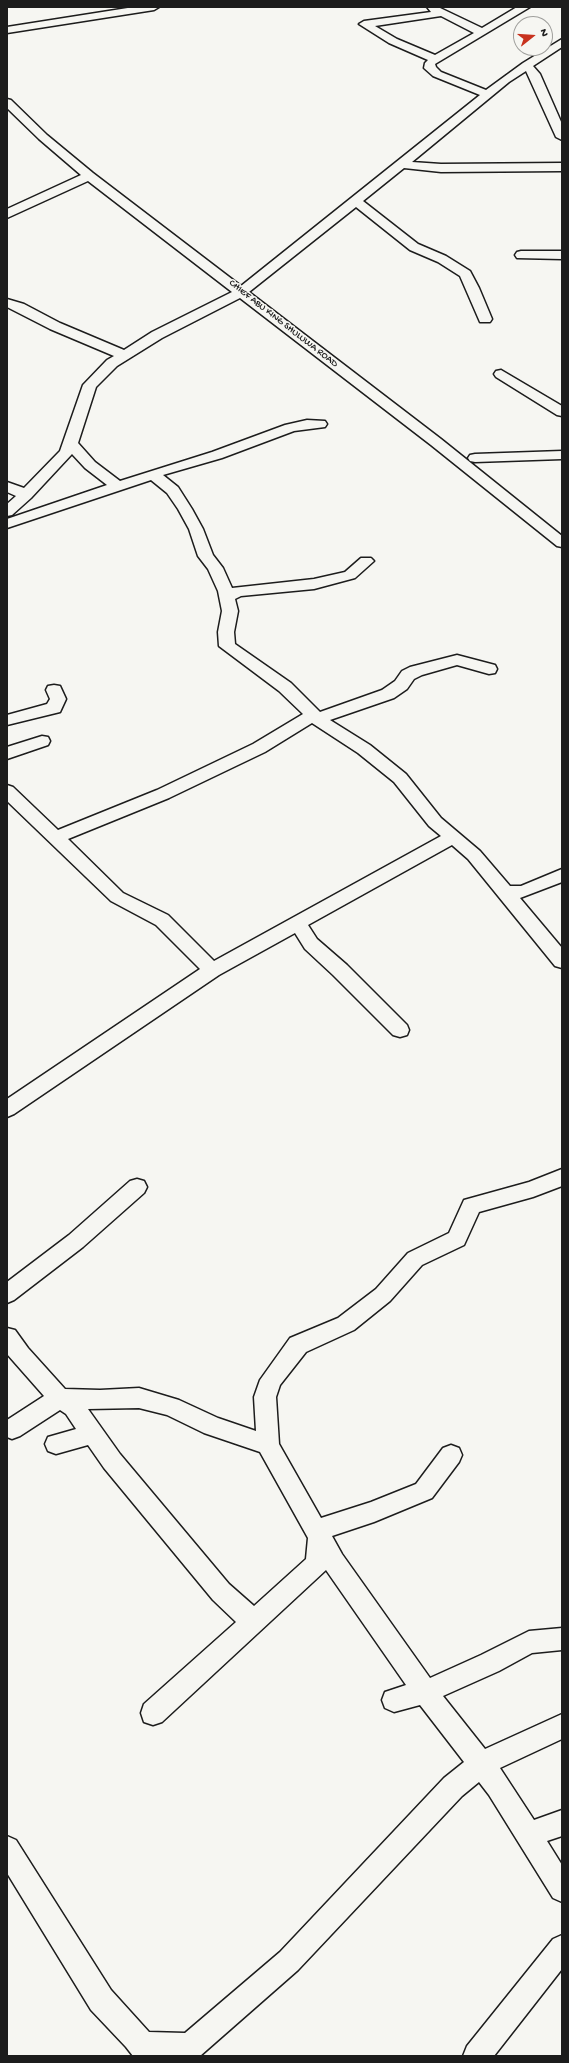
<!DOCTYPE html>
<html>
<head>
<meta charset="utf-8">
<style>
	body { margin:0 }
	#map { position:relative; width:569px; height:2063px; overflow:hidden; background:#f6f6f2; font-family:"Gochi Hand",sans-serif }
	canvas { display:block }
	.frame { position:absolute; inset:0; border:8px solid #1c1c1c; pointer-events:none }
	.north { position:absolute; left:513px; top:16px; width:40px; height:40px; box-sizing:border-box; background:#f6f6f2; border:1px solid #9f9f9c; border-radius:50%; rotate:73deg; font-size:11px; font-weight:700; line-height:16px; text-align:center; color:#1c1c1c }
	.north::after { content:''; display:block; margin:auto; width:14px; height:18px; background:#c8321e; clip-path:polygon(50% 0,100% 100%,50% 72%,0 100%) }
</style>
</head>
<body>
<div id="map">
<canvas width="569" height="2063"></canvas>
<div class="frame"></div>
<div class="north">N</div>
</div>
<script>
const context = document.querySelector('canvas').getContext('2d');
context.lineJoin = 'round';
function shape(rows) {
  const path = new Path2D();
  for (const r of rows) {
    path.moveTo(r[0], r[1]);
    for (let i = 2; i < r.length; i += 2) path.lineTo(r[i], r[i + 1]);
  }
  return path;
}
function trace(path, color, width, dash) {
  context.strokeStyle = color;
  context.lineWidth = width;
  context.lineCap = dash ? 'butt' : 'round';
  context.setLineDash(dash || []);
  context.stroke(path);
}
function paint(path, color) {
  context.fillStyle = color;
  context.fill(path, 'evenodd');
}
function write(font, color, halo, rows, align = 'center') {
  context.font = font + ' "Gochi Hand",sans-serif';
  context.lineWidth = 3;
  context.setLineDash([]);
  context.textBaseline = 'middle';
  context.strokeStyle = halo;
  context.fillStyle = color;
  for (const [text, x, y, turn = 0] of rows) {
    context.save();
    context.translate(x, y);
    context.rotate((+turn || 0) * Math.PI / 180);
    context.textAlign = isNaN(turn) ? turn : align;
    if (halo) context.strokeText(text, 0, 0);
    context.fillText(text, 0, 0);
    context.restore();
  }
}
const minor = shape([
	[134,7,159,7,154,10,7,33,7,27,134,7],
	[427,7,438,7,482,28,517,7,530,7,435,64,436,67,441,72,486,90,523,63,562,39,562,47,533,66,540,74,562,124,562,140,556,137,526,71,509,82,412,162,441,164,562,163,562,171,441,172,404,168,363,201,418,244,446,256,470,271,479,288,492,319,490,322,480,322,460,276,438,262,410,250,356,207,249,292,441,439,562,536,562,547,557,546,431,445,240,298,162,338,117,366,96,387,78,443,95,462,120,481,212,452,285,425,307,420,325,421,327,424,325,427,294,431,222,458,163,475,178,487,192,509,203,529,213,555,223,568,232,588,314,579,345,572,361,558,371,558,374,561,355,578,314,589,241,596,235,599,238,611,234,632,235,644,291,683,320,712,382,690,395,681,402,671,410,667,457,655,495,665,497,669,495,673,489,674,457,665,422,675,414,679,407,689,394,698,330,720,370,745,406,774,441,818,480,851,510,886,521,886,562,869,562,882,520,898,562,948,562,968,555,966,468,859,452,845,308,925,317,939,347,965,407,1025,409,1030,407,1035,400,1037,393,1035,333,975,305,949,295,933,219,975,14,1114,7,1117,7,1099,200,969,156,925,111,901,7,801,7,785,13,787,58,830,157,790,253,744,303,714,279,691,219,646,218,632,222,611,218,591,208,569,198,556,189,529,178,509,167,493,151,480,7,528,7,519,107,485,85,468,72,454,31,498,12,515,7,516,7,504,16,496,7,492,7,482,24,488,60,451,83,385,107,360,114,356,50,329,7,307,7,299,24,304,60,323,124,350,152,332,232,292,88,181,7,218,7,209,81,175,39,139,7,108,7,99,11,100,47,135,93,173,241,286,480,95,433,76,424,68,425,63,428,60,389,43,359,24,364,21,431,12,427,7],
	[441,16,474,33,435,55,397,39,375,26,441,16],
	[312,723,358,753,394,782,429,826,441,836,214,961,168,915,123,893,68,839,169,798,265,752,312,723],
	[521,251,562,251,562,259,517,258,515,255,517,252,521,251],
	[501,370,562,406,562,416,557,415,496,377,494,374,496,371,501,370],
	[562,451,562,459,475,462,470,461,468,458,470,455,475,454,562,451],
	[54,685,60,686,66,699,60,712,7,725,7,715,47,704,50,699,46,690,48,686,54,685],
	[42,736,48,737,50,741,48,745,7,759,7,747,42,736],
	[562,1169,562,1186,533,1197,479,1212,464,1245,422,1265,390,1301,354,1330,306,1352,280,1385,276,1397,279,1444,321,1518,371,1502,416,1484,443,1448,451,1445,459,1448,462,1455,459,1462,432,1498,374,1522,332,1536,342,1554,430,1678,481,1655,529,1631,562,1628,562,1650,532,1653,499,1671,443,1696,485,1749,562,1714,562,1739,500,1768,534,1820,562,1810,562,1836,547,1841,562,1865,562,1902,553,1898,489,1795,479,1782,462,1796,298,1970,200,2056,133,2056,126,2047,91,2010,7,1873,7,1836,16,1840,111,1990,149,2032,185,2033,280,1952,444,1778,464,1762,420,1705,394,1712,385,1708,382,1700,385,1692,406,1685,326,1570,162,1722,153,1725,144,1722,141,1713,144,1704,236,1622,213,1600,104,1468,88,1445,56,1454,48,1451,45,1444,48,1437,76,1429,66,1414,60,1410,20,1436,12,1439,7,1437,7,1420,44,1396,7,1354,7,1328,15,1330,28,1348,65,1389,100,1390,139,1388,179,1400,218,1418,256,1431,254,1397,260,1380,290,1338,338,1318,376,1289,408,1253,449,1233,464,1200,529,1182,562,1169],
	[139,1408,167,1415,204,1433,260,1452,308,1538,306,1559,254,1606,229,1584,120,1454,88,1409,139,1408],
	[137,1179,144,1181,147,1187,144,1193,83,1247,14,1300,7,1303,7,1282,69,1235,130,1181,137,1179],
	[562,1935,562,1969,494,2056,463,2056,467,2046,553,1939,562,1935]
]);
trace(minor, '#1c1c1c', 3);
paint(minor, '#f6f6f2');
write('10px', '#1c1c1c', '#f6f6f2', [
	["CHIEF ABU KING SHULUWA ROAD",283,324,38]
]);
</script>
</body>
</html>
